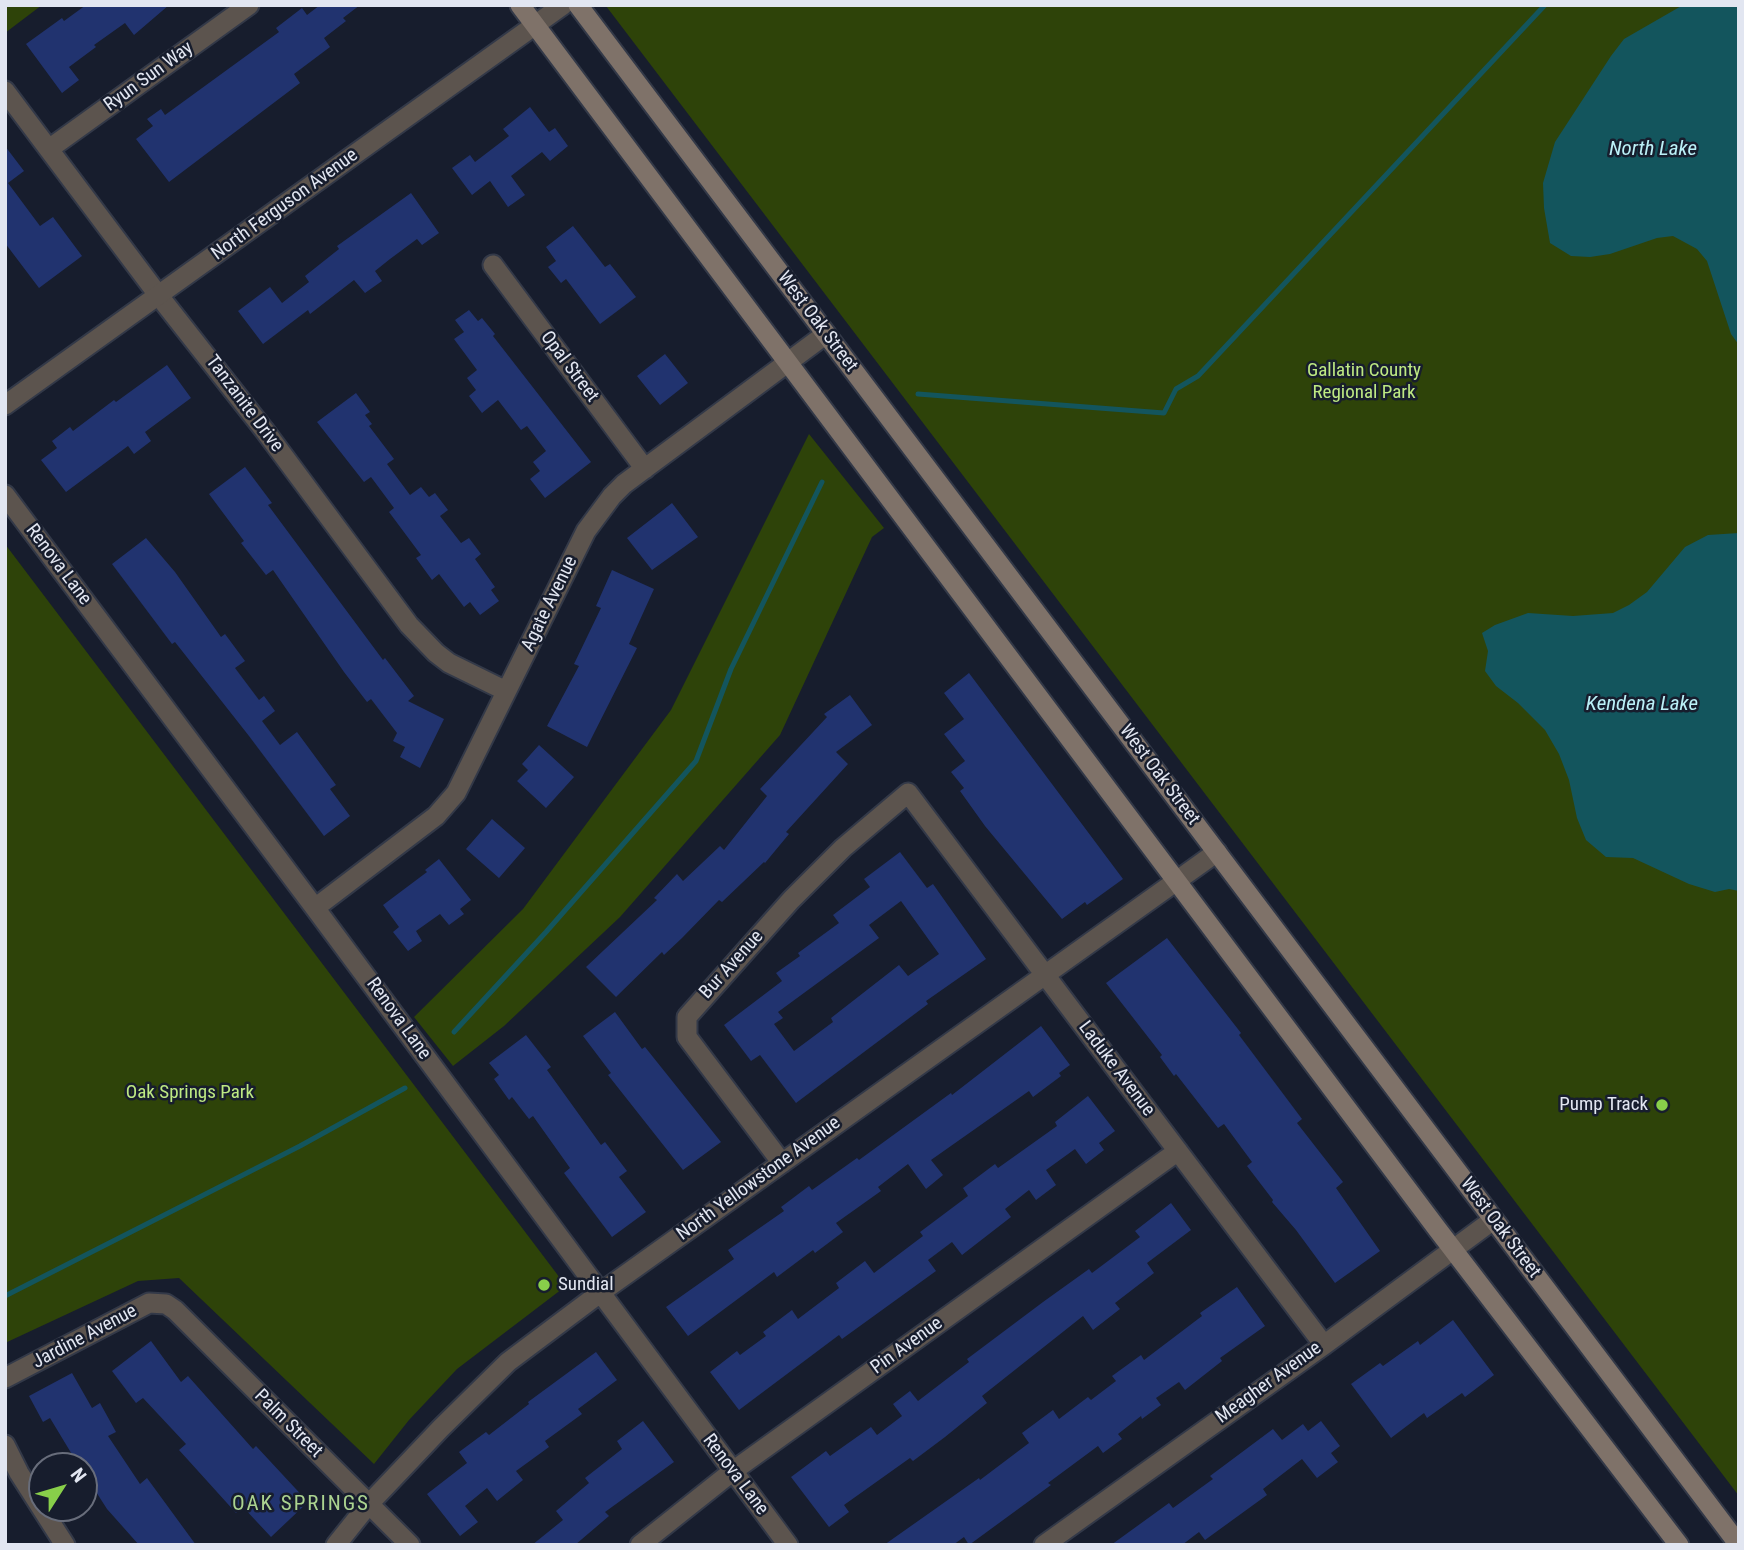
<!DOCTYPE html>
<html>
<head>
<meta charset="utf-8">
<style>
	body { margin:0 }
	#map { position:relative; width:1744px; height:1550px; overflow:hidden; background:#171d2d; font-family:"Roboto Condensed",sans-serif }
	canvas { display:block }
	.frame { position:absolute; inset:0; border:7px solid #e2e6f1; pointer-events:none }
	.north { position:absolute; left:28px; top:1452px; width:70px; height:70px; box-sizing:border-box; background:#171d2d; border:2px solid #686d7b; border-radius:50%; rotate:53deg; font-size:19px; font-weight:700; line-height:28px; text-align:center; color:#e2e6f1 }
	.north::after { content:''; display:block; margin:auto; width:24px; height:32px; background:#88cf4a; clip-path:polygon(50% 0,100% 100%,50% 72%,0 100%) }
</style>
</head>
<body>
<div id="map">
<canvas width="1744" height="1550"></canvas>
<div class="frame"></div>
<div class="north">N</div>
</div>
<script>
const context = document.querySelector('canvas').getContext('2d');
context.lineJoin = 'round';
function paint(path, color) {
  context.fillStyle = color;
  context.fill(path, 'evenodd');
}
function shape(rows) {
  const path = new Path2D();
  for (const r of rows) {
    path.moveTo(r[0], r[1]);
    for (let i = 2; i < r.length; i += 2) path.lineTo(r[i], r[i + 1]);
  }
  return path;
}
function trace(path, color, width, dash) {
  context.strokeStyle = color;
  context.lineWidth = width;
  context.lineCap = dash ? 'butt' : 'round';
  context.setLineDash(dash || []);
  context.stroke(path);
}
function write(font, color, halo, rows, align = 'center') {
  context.font = font + ' "Roboto Condensed",sans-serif';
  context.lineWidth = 5;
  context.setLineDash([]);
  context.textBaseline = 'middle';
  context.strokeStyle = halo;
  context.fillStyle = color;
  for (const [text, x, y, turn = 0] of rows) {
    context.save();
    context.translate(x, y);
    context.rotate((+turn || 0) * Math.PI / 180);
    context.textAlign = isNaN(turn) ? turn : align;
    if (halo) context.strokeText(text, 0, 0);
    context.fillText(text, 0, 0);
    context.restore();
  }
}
paint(shape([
	[5,5,42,5,5,33],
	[1739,5,1739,1496,606,6],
	[809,434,884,528,872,537,780,735,620,917,504,1026,453,1066,414,1017,523,909,671,710],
	[5,544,566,1286,457,1369,409,1420,374,1464,179,1278,138,1281,5,1343]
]), '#2e4309');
paint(shape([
	[1683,5,1739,5,1739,345,1731,334,1707,261,1697,249,1673,236,1657,238,1610,254,1590,257,1571,256,1550,243,1544,208,1543,183,1555,142,1611,56,1624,39],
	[1739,533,1739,891,1729,889,1715,892,1689,884,1633,858,1606,857,1586,840,1577,818,1569,780,1559,754,1545,730,1518,703,1496,686,1485,671,1488,651,1482,633,1495,625,1528,613,1573,616,1613,613,1629,605,1647,592,1685,547,1708,535]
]), '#13555d');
trace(shape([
	[918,394,1164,413,1176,389,1198,376,1545,5],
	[454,1032,546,932,696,761,731,669,822,482],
	[5,1296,300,1146,405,1088]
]), '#13555d', 5);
paint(shape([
	[86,5,169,5,134,35,125,23,94,45,96,47,69,67,79,80,62,93,26,44,62,18,64,21],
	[320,5,360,5,343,18,346,21,324,38,330,47,294,74,300,83,169,182,136,139,153,126,147,119,161,109,165,115,279,32,276,28,302,8,307,15],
	[530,107,549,132,555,128,568,146,550,161,542,152,511,176,525,195,508,207,490,181,472,195,452,168,470,155,475,162,509,136,503,129],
	[5,146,24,171,8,183,40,226,53,217,82,256,39,288,5,243],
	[411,193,439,233,422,245,417,239,390,259,375,271,382,281,365,293,354,280,310,314,308,310,263,344,238,311,270,287,282,303,309,282,305,276,339,249,337,246],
	[573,226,605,267,610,264,636,297,600,324,566,279,561,283,548,267,556,261,546,247],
	[469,310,478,321,482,318,495,334,493,336,591,462,545,498,530,479,540,471,533,462,546,451,527,426,521,430,498,400,482,413,469,396,476,390,467,378,477,370,454,339,464,332,455,320],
	[665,354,688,383,660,405,637,376],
	[167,365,191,398,145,432,151,441,134,454,128,446,66,492,41,460,57,448,52,441,70,427,73,431,114,400,116,402],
	[356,393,370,412,365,415,372,424,369,426,394,459,387,464,410,495,421,487,429,497,435,493,448,510,440,516,461,543,469,538,481,554,475,559,495,587,491,590,499,601,480,615,470,602,464,607,439,574,432,580,416,558,421,555,389,512,394,508,371,477,364,482,317,422],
	[245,467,272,503,268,505,383,660,385,658,414,696,408,701,444,719,420,768,400,757,405,747,393,741,397,733,371,699,367,702,344,672,273,570,266,575,241,543,244,541,209,494],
	[672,503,698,537,652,570,627,538],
	[146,538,175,572,221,637,225,634,245,661,235,668,259,700,264,696,275,711,262,721,280,745,297,732,336,785,330,789,350,816,324,836,249,736,175,642,172,644,112,564],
	[612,570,654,589,629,644,637,648,587,747,547,726,579,666,574,664,601,608,596,606],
	[969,673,1123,879,1087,905,1085,902,1062,919,985,826,960,791,964,788,951,772,965,761,944,734,964,719,944,693],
	[850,695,872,725,836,752,848,764,786,832,789,834,765,863,764,862,722,902,719,900,682,938,664,955,662,952,616,997,586,967,657,900,654,898,677,874,683,881,720,846,724,850,767,796,760,789,827,717,824,714],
	[539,745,574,777,546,808,517,781,528,770,522,764],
	[492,819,525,848,499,878,466,849],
	[900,852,927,888,933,884,986,959,926,1001,928,1004,796,1103,760,1055,751,1061,724,1025,782,981,776,973,800,956,798,953,839,923,833,915,870,887,864,879],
	[901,901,939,954,908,976,899,965,831,1018,833,1022,794,1051,774,1024,783,1018,778,1012,879,938,869,925],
	[439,859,471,900,460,909,464,914,449,925,440,914,416,931,422,941,408,951,393,932,399,927,383,905,427,872,425,870],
	[1167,938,1241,1033,1239,1035,1302,1119,1297,1123,1343,1182,1336,1188,1380,1251,1335,1283,1296,1230,1272,1202,1273,1200,1247,1166,1252,1162,1224,1124,1218,1128,1176,1074,1174,1076,1160,1057,1162,1055,1106,983],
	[615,1012,642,1049,645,1047,721,1142,683,1170,608,1075,611,1073,583,1036],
	[1041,1026,1070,1065,1059,1073,1061,1076,1033,1097,1029,1091,931,1160,943,1175,926,1189,908,1164,878,1187,881,1191,836,1223,843,1232,815,1253,813,1250,777,1277,774,1272,688,1336,666,1307,734,1259,728,1250,784,1211,781,1207,809,1186,812,1190,857,1158,859,1160,951,1093,952,1095],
	[526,1035,551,1067,547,1070,601,1145,605,1142,627,1171,619,1177,646,1212,612,1237,564,1173,570,1168,533,1116,529,1119,512,1097,509,1100,494,1079,499,1075,489,1063],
	[1088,1096,1115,1131,1099,1143,1104,1150,1086,1164,1075,1149,1046,1170,1056,1185,1036,1200,1029,1190,1005,1209,1011,1217,962,1255,952,1242,928,1260,936,1271,842,1339,839,1335,739,1410,710,1372,737,1351,740,1355,766,1336,763,1332,792,1310,798,1319,839,1288,836,1283,865,1261,874,1273,923,1236,920,1232,968,1196,963,1188,995,1164,998,1168,1057,1126,1055,1122],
	[1171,1203,1191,1230,1147,1263,1154,1273,1115,1303,1120,1309,1093,1330,1083,1316,982,1396,987,1403,945,1437,913,1461,910,1458,844,1505,849,1512,829,1527,791,1477,826,1451,830,1456,871,1427,877,1435,902,1416,893,1404,910,1391,918,1401,969,1362,967,1359,1043,1302,1089,1269,1092,1273,1140,1237,1135,1231],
	[1237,1287,1265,1326,1220,1358,1222,1361,1185,1390,1179,1382,1156,1398,1161,1405,1142,1419,1141,1416,1118,1434,1122,1439,1103,1453,1098,1446,1048,1483,1051,1485,969,1545,964,1537,953,1545,884,1545,979,1478,980,1480,1029,1443,1022,1433,1053,1410,1059,1419,1088,1397,1091,1400,1116,1381,1112,1376,1141,1355,1144,1360,1202,1316,1200,1313],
	[1453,1320,1494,1375,1465,1397,1462,1393,1427,1418,1424,1413,1391,1438,1351,1384,1380,1363,1383,1366,1418,1341,1420,1345],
	[151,1341,181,1382,188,1376,253,1449,256,1446,308,1502,271,1537,243,1507,236,1513,179,1450,186,1444,143,1398,136,1403,112,1371],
	[596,1352,617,1380,578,1409,582,1414,545,1441,549,1447,516,1471,523,1480,497,1501,487,1488,465,1506,478,1522,460,1536,427,1494,467,1463,459,1452,486,1432,489,1435,529,1404,528,1402],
	[72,1373,92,1408,100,1403,116,1432,108,1436,140,1484,147,1478,196,1545,139,1545,107,1509,84,1473,84,1466,79,1466,50,1418,43,1422,29,1396],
	[643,1421,674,1462,605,1512,609,1516,575,1545,532,1545,563,1520,556,1511,589,1483,585,1478,622,1449,617,1441],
	[1321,1421,1340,1446,1331,1453,1338,1462,1317,1478,1302,1459,1263,1489,1267,1495,1205,1540,1199,1532,1182,1545,1111,1545,1169,1503,1173,1508,1213,1479,1210,1476,1273,1429,1282,1440,1303,1424,1308,1431]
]), '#21336f');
const minor = shape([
	[5,91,159,296,265,431,409,625,436,653,449,663,506,691],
	[49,149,249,5],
	[493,265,645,469],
	[5,495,315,908,788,1545],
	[315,908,436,816,456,793,586,531,612,496,624,484,826,334],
	[782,1163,687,1037,687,1017,791,900,843,848,908,793,1324,1345],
	[5,1378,149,1303,166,1304,175,1310,410,1545],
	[5,1445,19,1473,65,1545],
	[336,1545,368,1505,441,1428,508,1362,600,1293,1217,852],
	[640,1545,733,1471,1178,1151],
	[1044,1545,1324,1345,1493,1220]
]);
const tertiary = shape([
	[5,405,563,5]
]);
const secondary = shape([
	[520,5,1438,1230,1679,1545],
	[578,5,1739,1545]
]);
trace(minor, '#333948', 23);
trace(tertiary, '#333948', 23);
trace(secondary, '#333948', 23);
trace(minor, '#5c544e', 19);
trace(tertiary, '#5c544e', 19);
trace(secondary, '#7f7269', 19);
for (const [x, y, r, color] of [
	[1662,1105,7,"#88cf4a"],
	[544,1285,7,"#88cf4a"]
]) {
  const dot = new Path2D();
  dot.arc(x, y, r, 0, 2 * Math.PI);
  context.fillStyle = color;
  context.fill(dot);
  trace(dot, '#171d2d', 2.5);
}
write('19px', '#e2e6f1', '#171d2d', [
	["Ryun Sun Way",149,77,-36],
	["North Ferguson Avenue",285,205,-36],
	["West Oak Street",817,322,53],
	["Opal Street",569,367,53],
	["Tanzanite Drive",244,404,53],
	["Renova Lane",58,565,53],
	["Agate Avenue",550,604,-64],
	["West Oak Street",1159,775,53],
	["Bur Avenue",732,965,-48],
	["Renova Lane",398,1019,54],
	["Laduke Avenue",1116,1069,53],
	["North Yellowstone Avenue",759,1179,-36],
	["West Oak Street",1500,1228,53],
	["Jardine Avenue",85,1337,-28],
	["Pin Avenue",907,1346,-36],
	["Meagher Avenue",1269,1383,-36],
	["Palm Street",288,1424,45],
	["Renova Lane",735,1475,53]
]);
write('19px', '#bee983', '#171d2d', [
	["Gallatin County",1364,371],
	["Regional Park",1364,393],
	["Oak Springs Park",190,1093]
]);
write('19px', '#e2e6f1', '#171d2d', [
	["Pump Track",1648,1105],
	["Sundial",558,1285,"left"]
], 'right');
write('italic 21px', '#bbf0f7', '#171d2d', [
	["North Lake",1653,150],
	["Kendena Lake",1642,705]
]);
context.letterSpacing = '2px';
write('21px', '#abd390', '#171d2d', [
	["OAK SPRINGS",301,1505]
]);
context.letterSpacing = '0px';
</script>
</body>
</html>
